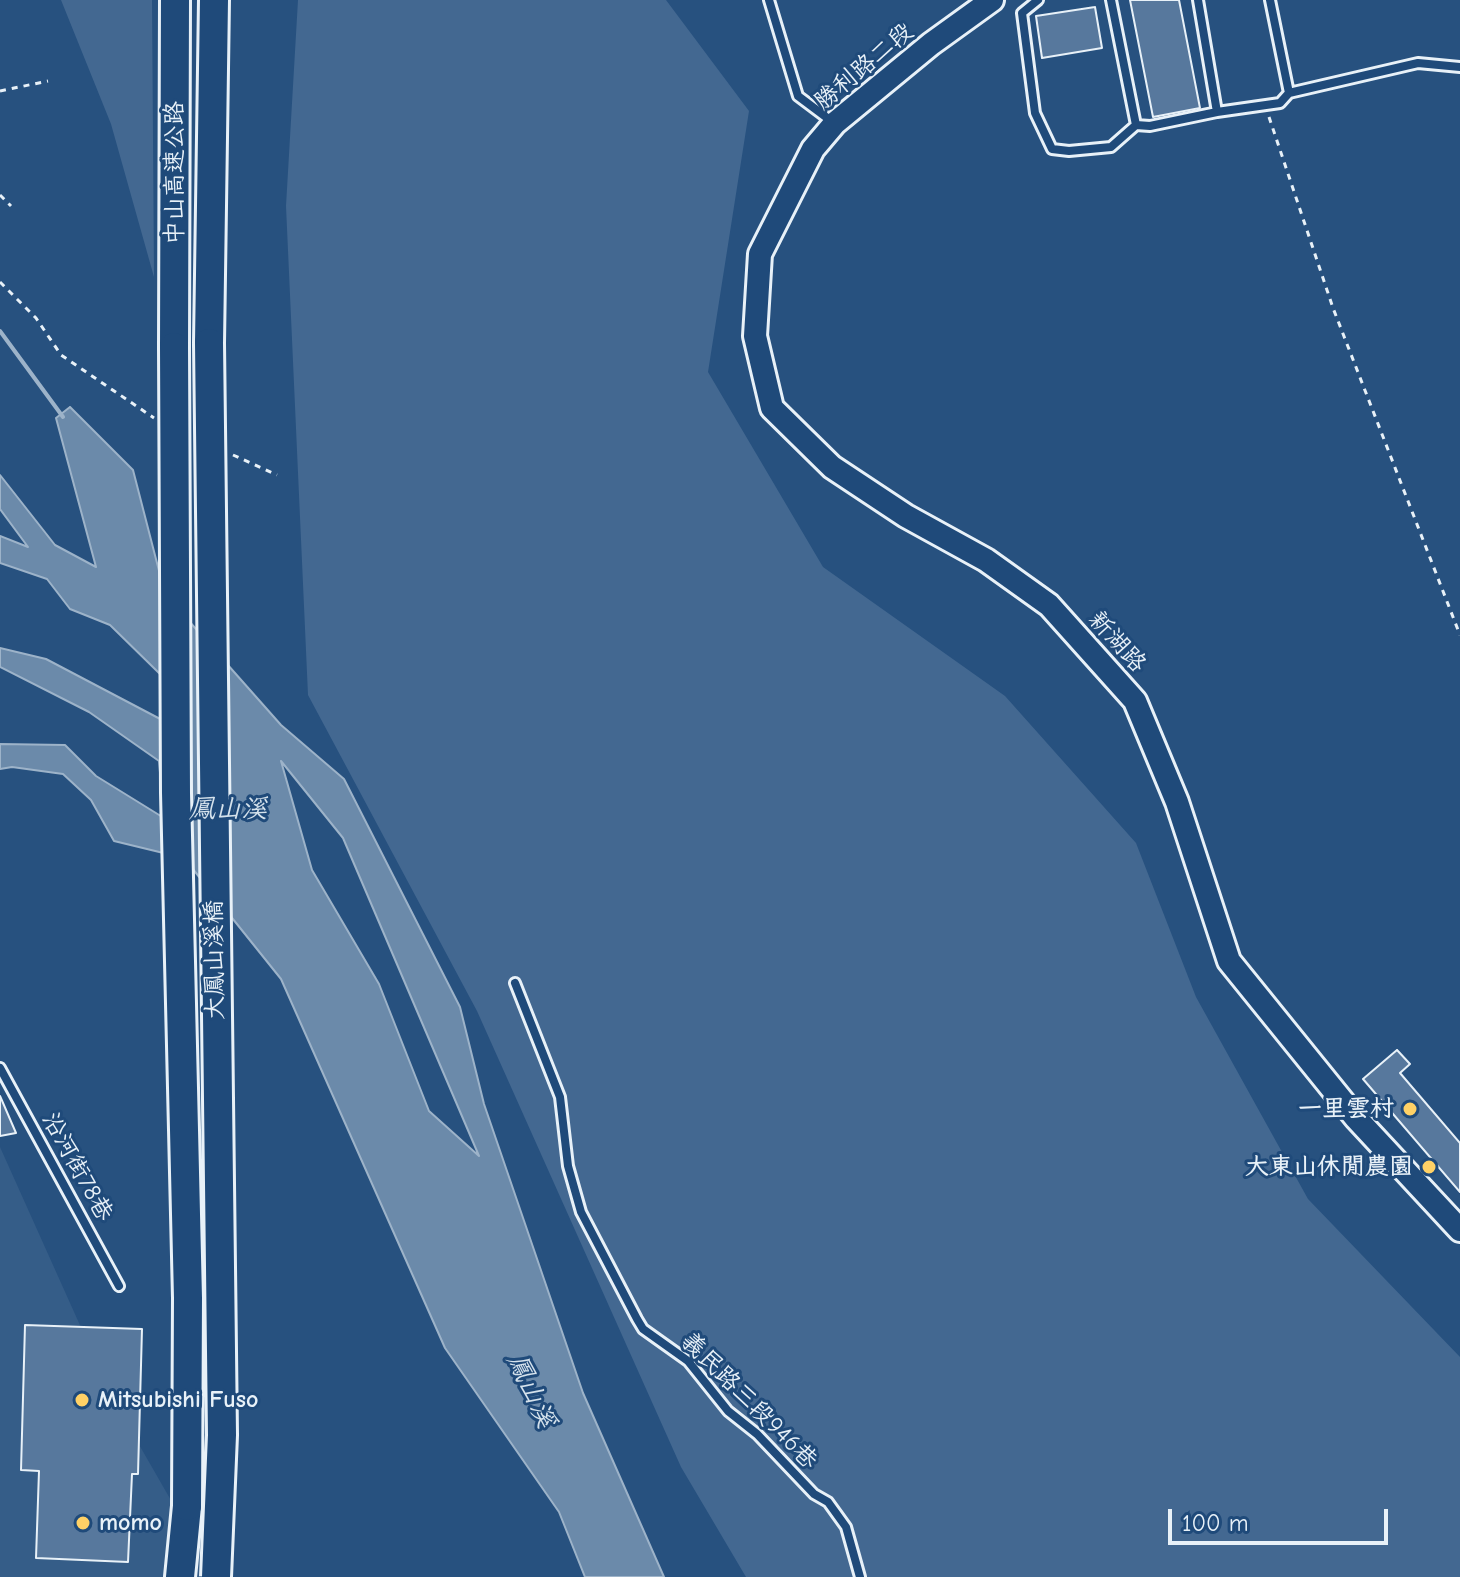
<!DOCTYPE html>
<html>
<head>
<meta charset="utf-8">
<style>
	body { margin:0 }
	#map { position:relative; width:1460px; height:1577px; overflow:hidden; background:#27517f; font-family:"Comic Neue",sans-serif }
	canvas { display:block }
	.scale { position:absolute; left:1168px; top:1509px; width:220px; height:36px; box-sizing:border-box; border:4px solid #e8f1f8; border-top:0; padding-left:10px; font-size:24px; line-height:28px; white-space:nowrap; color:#e8f1f8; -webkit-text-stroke:6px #1f4a7a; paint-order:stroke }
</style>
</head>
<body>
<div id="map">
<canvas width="1460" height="1577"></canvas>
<div class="scale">100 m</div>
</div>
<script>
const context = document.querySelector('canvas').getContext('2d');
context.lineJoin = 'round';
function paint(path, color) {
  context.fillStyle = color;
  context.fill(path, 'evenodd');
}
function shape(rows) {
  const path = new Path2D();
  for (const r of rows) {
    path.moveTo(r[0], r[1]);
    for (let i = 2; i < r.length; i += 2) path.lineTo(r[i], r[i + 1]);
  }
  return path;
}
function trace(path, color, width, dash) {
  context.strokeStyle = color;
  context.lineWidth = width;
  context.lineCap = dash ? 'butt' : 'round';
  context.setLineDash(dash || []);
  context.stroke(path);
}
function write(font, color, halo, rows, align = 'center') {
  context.font = font + ' "Comic Neue","LXGW WenKai TC",sans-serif';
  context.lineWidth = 6;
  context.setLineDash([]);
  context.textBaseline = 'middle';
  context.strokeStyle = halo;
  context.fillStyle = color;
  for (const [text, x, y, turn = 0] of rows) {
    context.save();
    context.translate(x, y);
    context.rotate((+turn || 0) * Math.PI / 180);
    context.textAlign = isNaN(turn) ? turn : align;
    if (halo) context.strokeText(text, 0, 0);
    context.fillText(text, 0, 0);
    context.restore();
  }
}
paint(shape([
	[0,1147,114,1401,215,1577,0,1577]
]), '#355d88');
paint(shape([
	[61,0,152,0,154,277,111,124],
	[298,0,666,0,749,111,708,372,823,567,1005,696,1136,843,1196,997,1308,1199,1460,1357,1460,1577,746,1577,681,1467,477,1011,308,695,286,206]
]), '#436891');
const water = shape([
	[70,407,133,470,165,594,281,725,344,779,460,1007,484,1104,583,1393,664,1577,585,1577,559,1512,445,1348,281,979,184,858,114,841,91,800,63,774,12,767,0,769,0,744,65,745,96,776,164,818,159,761,89,712,0,667,0,648,46,659,164,721,161,675,110,625,70,609,47,579,0,563,0,536,28,547,0,509,0,475,55,545,96,567,56,418,70,407],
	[281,761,343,838,479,1156,429,1111,379,984,312,870,281,761]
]);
paint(water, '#6b8aaa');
trace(water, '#9db3c9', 2);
trace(shape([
	[0,331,63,417]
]), '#9db3c9', 4);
const building = shape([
	[1130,0,1179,0,1200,108,1153,117,1130,0],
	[1095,7,1102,48,1042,58,1036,16,1095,7],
	[1397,1050,1410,1064,1400,1073,1460,1143,1460,1192,1363,1079,1397,1050],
	[0,1096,16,1133,0,1136,0,1096],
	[25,1325,142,1329,138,1474,132,1474,128,1562,36,1558,39,1471,21,1470,25,1325]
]);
paint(building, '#57789d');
trace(building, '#e8f1f8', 2);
const service = shape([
	[769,0,798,96,834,123],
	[1038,0,1022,13,1035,113,1052,149,1069,151,1111,147,1136,125,1150,126,1217,112,1198,0],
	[1111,0,1136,125],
	[1289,93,1418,63,1460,67],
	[1217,112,1280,103,1289,93,1270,0],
	[515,983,560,1097,568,1166,581,1212,637,1319,643,1329,688,1361,728,1411,757,1434,814,1494,828,1502,846,1527,860,1577],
	[0,1068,119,1286]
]);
const secondary = shape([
	[992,0,931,44,835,123,813,149,760,254,755,336,772,408,832,467,906,516,986,560,1049,605,1135,701,1177,802,1229,961,1356,1118,1460,1230]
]);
const motorway = shape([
	[209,343,214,0],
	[174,347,175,0],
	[180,1577,187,1506]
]);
trace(service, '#e8f1f8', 14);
trace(secondary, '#e8f1f8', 28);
trace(motorway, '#e8f1f8', 34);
trace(shape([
	[0,91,48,81],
	[1269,117,1333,308,1460,635],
	[0,195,11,206],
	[0,282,36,318,61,355,154,418],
	[233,455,277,475]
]), '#e8f1f8', 3, [6, 6]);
trace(service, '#1f4a7a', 8);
trace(secondary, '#1f4a7a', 22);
trace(motorway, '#1f4a7a', 28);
const motorwayBridge = shape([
	[209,343,222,1435,216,1577],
	[174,347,176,793,188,1298,187,1506]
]);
trace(motorwayBridge, '#e8f1f8', 34, []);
trace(motorwayBridge, '#1f4a7a', 28);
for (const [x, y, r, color] of [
	[1410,1109,8,"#ffd166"],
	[1429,1167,8,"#ffd166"],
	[82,1400,8,"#ffd166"],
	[83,1523,8,"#ffd166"]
]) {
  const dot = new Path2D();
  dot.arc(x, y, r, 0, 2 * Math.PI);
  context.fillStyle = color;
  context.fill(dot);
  trace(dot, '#1f4a7a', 3);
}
write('24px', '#e8f1f8', '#1f4a7a', [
	["勝利路二段",864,67,-40],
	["中山高速公路",175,173,-90],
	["新湖路",1117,642,48],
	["大鳳山溪橋",215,960,-91],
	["沿河街78巷",77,1167,61],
	["義民路三段946巷",749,1401,45]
]);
write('bold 24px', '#e8f1f8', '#1f4a7a', [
	["一里雲村",1394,1109],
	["大東山休閒農園",1413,1167],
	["Mitsubishi Fuso",98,1400,"left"],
	["momo",99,1523,"left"]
], 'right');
write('italic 26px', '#d5e2ec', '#1f4a7a', [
	["鳳山溪",228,810],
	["鳳山溪",531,1391,65]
]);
</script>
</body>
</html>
